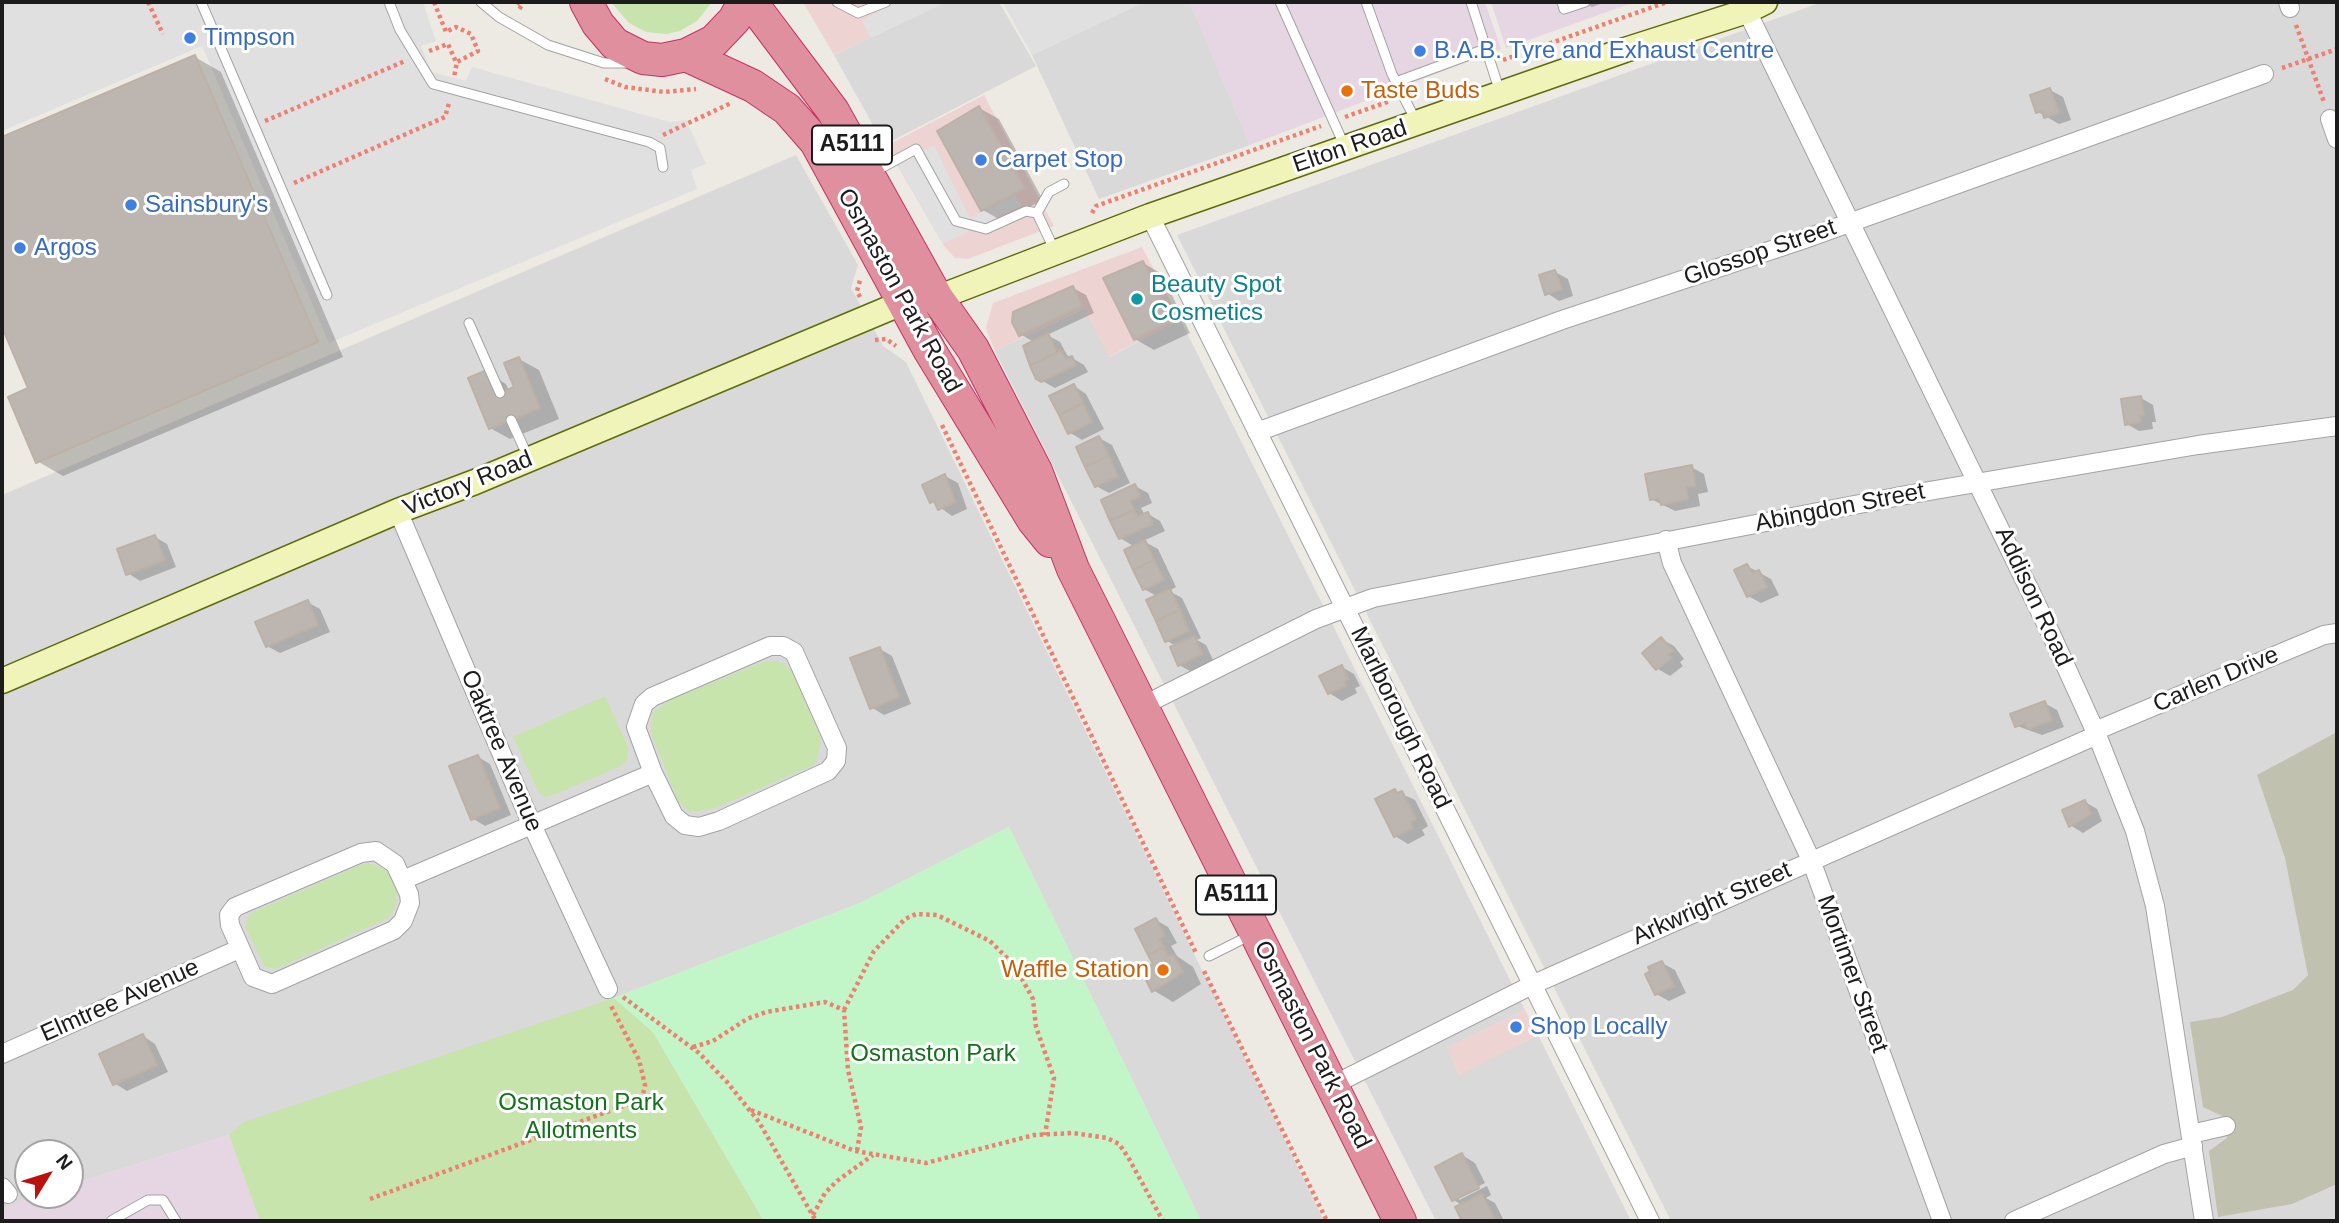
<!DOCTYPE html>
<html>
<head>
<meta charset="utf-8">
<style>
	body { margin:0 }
	#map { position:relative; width:2339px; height:1223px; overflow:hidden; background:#edeae3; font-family:Helvetica,sans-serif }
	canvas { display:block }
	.frame { position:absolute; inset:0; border:4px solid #1c1c1c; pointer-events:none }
	.north { position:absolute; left:14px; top:1139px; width:70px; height:70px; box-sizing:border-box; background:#fff; border:2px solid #a4a4a4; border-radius:50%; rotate:52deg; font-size:19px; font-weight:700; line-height:28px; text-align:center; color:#1c1c1c }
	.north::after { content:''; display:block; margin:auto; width:24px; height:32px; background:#ba110e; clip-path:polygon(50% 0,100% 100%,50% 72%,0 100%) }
</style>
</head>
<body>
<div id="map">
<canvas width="2339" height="1223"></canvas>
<div class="frame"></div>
<div class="north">N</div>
</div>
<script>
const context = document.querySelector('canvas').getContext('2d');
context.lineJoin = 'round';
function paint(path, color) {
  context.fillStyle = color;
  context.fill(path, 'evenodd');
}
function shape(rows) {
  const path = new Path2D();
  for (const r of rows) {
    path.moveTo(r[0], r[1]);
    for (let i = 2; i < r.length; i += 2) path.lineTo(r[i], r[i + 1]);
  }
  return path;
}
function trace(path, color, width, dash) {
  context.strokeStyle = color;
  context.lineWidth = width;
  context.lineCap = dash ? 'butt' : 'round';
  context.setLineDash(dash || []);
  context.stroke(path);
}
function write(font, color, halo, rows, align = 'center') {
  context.font = font + ' Helvetica,sans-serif';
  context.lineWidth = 6;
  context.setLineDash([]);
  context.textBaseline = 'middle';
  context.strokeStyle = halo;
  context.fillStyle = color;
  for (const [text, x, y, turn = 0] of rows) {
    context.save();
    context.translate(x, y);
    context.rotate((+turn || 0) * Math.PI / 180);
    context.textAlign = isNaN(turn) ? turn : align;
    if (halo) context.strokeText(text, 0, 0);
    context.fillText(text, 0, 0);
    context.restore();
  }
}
paint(shape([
	[946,2,999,2,1036,66,884,145,834,55],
	[1144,2,1190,2,1250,145,1099,199,1032,55],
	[1822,2,2337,2,2337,1221,1671,1221,1177,235],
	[796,155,858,265,851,288,883,346,906,362,1324,1221,1201,1221,1009,827,860,903,614,998,764,1221,260,1221,229,1135,70,1185,70,1153,28,1153,28,1195,37,1195,2,1209,2,495],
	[1085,308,1110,357,1180,319,1525,1010,1447,1048,1459,1074,1538,1035,1631,1221,1436,1221,995,351]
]), '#dad9d9');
paint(shape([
	[803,2,946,2,834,55],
	[984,95,1054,226,968,259,955,258,944,246,886,146],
	[1142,247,1180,319,1109,357,1084,308,995,351,986,328,993,303],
	[1525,1010,1538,1035,1460,1075,1446,1048]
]), '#edd4d3');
paint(shape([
	[1190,2,1485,2,1501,49,1250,145],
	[1491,2,1635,2,1506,48],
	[229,1135,260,1221,2,1221,2,1209,25,1199,37,1195,70,1195,70,1185]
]), '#e6d5e2');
paint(shape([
	[2337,732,2337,1184,2292,1204,2218,1217,2209,1151,2227,1138,2222,1116,2203,1107,2190,1022,2222,1017,2293,990,2308,975,2285,858,2257,775]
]), '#c0c1af');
paint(shape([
	[611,2,712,2,697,21,680,31,666,34,646,32,629,23],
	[766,661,779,661,793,671,821,739,817,760,813,765,713,809,690,812,678,801,651,733,652,713,672,699],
	[605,696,628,747,627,760,621,766,556,794,545,797,539,793,513,737],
	[363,864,372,864,386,870,397,886,396,905,390,917,276,969,265,967,245,926,249,914],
	[614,998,653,1032,764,1221,260,1221,229,1135,244,1122]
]), '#c6e4ac');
paint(shape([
	[1009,827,1201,1221,764,1221,653,1032,614,998,860,903]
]), '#c2f5c7');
paint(shape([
	[2,2,423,2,436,41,421,46,432,72,466,81,472,67,670,122,686,120,706,164,691,170,697,189,329,343,202,46,2,131],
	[895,2,946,2,871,38,862,21],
	[1002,2,1144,2,1032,55],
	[934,145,970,218,1016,195,1022,205,943,244,898,165]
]), '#e0e0e0');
paint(shape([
	[1583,2,1606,2,1592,7],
	[195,57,221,72,343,357,63,476,37,461,30,389,2,322,2,139],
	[2050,90,2063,97,2071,120,2059,124,2038,112],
	[979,108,999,119,1043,200,1002,221,983,210],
	[1143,263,1162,274,1190,333,1154,350,1135,339],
	[1555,272,1568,279,1573,296,1559,301,1547,293],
	[1073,288,1086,295,1094,313,1047,335,1060,342,1067,355,1084,365,1088,372,1055,388,1037,378,1026,355,1034,342,1020,334],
	[519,359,539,370,559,419,510,439,490,428,486,372,506,384,509,391,516,388],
	[1074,386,1086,394,1104,429,1082,440,1069,432],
	[2141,398,2153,405,2156,422,2152,422,2153,429,2139,431,2127,424],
	[1099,438,1112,445,1130,483,1109,493,1096,486],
	[1691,467,1704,474,1708,492,1698,494,1700,506,1675,511,1651,499],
	[945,476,958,483,967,509,952,516,931,501],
	[1135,486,1148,493,1152,503,1141,508,1145,515,1148,514,1160,521,1165,531,1143,541,1158,549,1176,587,1169,591,1182,598,1201,638,1197,640,1206,645,1214,662,1192,672,1179,665,1176,646,1167,641,1158,597,1144,589,1135,547,1120,538,1103,501],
	[155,537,167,544,176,567,140,581,128,573],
	[1747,566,1771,579,1779,595,1761,603,1748,596],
	[307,602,320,609,330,632,280,653,267,646],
	[1661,639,1674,646,1684,659,1680,662,1683,666,1670,676,1658,669,1644,653],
	[880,649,892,656,911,704,884,715,871,707],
	[1342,667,1354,674,1360,686,1355,688,1357,693,1342,701,1329,693],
	[2044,703,2057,710,2064,727,2042,735,2017,726],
	[478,757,490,764,511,815,485,826,472,818],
	[1395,791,1415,800,1428,826,1422,830,1425,835,1408,844,1395,836],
	[2085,802,2097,809,2102,821,2083,833,2070,825],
	[1156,920,1168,927,1177,943,1171,946,1177,956,1193,967,1201,984,1173,1002,1153,990],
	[1662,963,1675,970,1686,993,1669,1001,1656,994,1652,972],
	[143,1036,155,1044,168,1072,127,1091,114,1083],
	[1462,1155,1475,1163,1485,1183,1459,1196,1459,1200,1487,1186,1491,1195,1486,1198,1495,1203,1504,1221,1464,1221,1458,1208,1463,1206,1454,1200]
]), '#0003');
const building = shape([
	[195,55,318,342,36,463,8,397,28,388,2,327,2,137,195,55],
	[2050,88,2059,113,2044,118,2042,111,2036,113,2030,95,2050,88],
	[979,106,1025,188,981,211,937,131,979,106],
	[1143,261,1171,321,1134,340,1103,278,1143,261],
	[1555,270,1562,289,1545,295,1539,275,1555,270],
	[1073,286,1082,306,1019,336,1012,322,1013,312,1073,286],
	[1048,333,1057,352,1030,366,1023,346,1048,333],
	[1061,350,1066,359,1072,356,1076,365,1041,382,1036,379,1030,366,1061,350],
	[519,357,540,408,489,429,468,378,487,370,496,395,514,387,504,363,519,357],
	[1074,384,1083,403,1059,415,1049,396,1074,384],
	[2141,396,2144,415,2140,416,2141,422,2125,425,2121,399,2141,396],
	[1083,403,1092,422,1068,434,1059,415,1083,403],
	[1099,436,1109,456,1085,467,1076,447,1099,436],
	[1109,456,1118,476,1095,487,1085,467,1109,456],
	[1692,465,1696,486,1686,487,1688,499,1661,505,1659,498,1650,500,1645,474,1692,465],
	[945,474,955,502,938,510,934,501,930,503,922,485,945,474],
	[1135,484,1140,496,1130,501,1134,510,1110,521,1101,500,1135,484],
	[1134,510,1137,517,1148,512,1153,524,1119,539,1110,521,1134,510],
	[155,535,165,560,126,575,117,549,155,535],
	[1145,540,1154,560,1133,570,1124,550,1145,540],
	[1154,560,1164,580,1143,590,1133,570,1154,560],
	[1747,564,1752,573,1759,570,1767,587,1747,597,1734,570,1747,564],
	[1170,589,1180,610,1156,621,1146,600,1170,589],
	[308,600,318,625,266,647,255,622,308,600],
	[1180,610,1189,631,1165,642,1156,621,1180,610],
	[1194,636,1202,654,1178,666,1170,647,1194,636],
	[1661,637,1673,651,1668,654,1672,658,1656,670,1642,653,1661,637],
	[880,647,899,697,870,709,850,658,880,647],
	[1342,665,1348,679,1344,681,1346,686,1328,694,1319,676,1342,665],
	[2045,701,2052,720,2028,729,2025,723,2015,727,2010,714,2045,701],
	[478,755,500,808,471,820,449,766,478,755],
	[1395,789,1397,793,1402,791,1416,819,1410,822,1413,828,1394,837,1375,799,1395,789],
	[2085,800,2091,814,2069,827,2062,810,2085,800],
	[1156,918,1165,936,1159,939,1164,947,1148,955,1135,929,1156,918],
	[1164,947,1168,956,1173,954,1183,972,1152,992,1146,980,1152,976,1147,967,1153,964,1148,955,1164,947],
	[1662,961,1674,986,1655,995,1645,974,1650,971,1648,967,1662,961],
	[143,1034,157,1065,113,1085,99,1054,143,1034],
	[1462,1153,1479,1188,1452,1201,1435,1167,1462,1153],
	[1482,1194,1496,1221,1462,1221,1455,1207,1482,1194]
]);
paint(building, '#bdb6b0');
trace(building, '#bdb1a6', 2);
const lane = shape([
	[201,2,327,295],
	[389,2,400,30,433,84,649,142,660,148,663,167],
	[481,2,499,17,548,45,604,63,629,63],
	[837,2,858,13,886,2],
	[1280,2,1345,147],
	[1366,2,1392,74,1417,123],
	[1471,2,1500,92],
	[1562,2,1564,9,1585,2],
	[1396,82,1488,48],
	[874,172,916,149,956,221,986,229,1026,211,1037,213,1054,249],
	[1037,213,1049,192,1064,184],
	[469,323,500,393],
	[511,420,528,457],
	[1209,956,1251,935],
	[111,1221,148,1200,163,1200,176,1221]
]);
const street = shape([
	[2288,2,2290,8],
	[1747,11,2051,634,2097,735,2135,831,2155,906,2204,1221],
	[2330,119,2337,139],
	[1150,216,1650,1221],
	[1257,432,1562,320,1799,241,2264,74],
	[398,511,532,825,608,989],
	[1666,540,1672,563,1811,860,1942,1221],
	[1144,705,1316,619,1373,598,1906,495,2198,445,2337,426],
	[2095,731,2324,635,2337,633],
	[376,851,395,864,409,894,410,903,403,921,394,930,272,984,253,977,230,925,229,915,235,907,361,853,376,851],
	[403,880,653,773,636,727,644,704,652,697,770,646,783,646,794,652,837,748,836,761,828,771,719,821,699,827,685,825,674,816,653,773],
	[2,1054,239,949],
	[1333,1085,1534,984,2097,735],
	[2191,1134,2226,1126],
	[2,1187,8,1194],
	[2014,1221,2164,1154,2193,1146]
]);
const secondary = shape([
	[2,681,398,511,475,482,902,303,937,298,1150,216,1625,50,1747,11,1765,2]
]);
const highway = shape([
	[586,2,598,24,615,44,643,58,662,60,686,55,714,41,734,20,744,2],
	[751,2,833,111,937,298,973,349,1036,471,1073,569,1400,1221],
	[686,55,753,86,787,109,816,142,930,351,1033,520,1050,541]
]);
trace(lane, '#a3a3a3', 11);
trace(street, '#a3a3a3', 20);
trace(secondary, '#5f6a0c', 27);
trace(highway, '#ca3063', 34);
trace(shape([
	[148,2,163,34],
	[434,2,446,32,456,27,471,34,478,51,457,62,454,77],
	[517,2,522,5,518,11],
	[2296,25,2324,102],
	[429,51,448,44,456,62],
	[1503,60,1667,2],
	[2282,68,2337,49],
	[605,79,625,87,664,92,696,89],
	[1345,117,1390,101],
	[265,121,405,61],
	[663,135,731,103],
	[294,183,445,117,449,103],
	[1092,213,1096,206,1321,126],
	[860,297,857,291,860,280],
	[875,340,886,339,896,346],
	[942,425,1196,953],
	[1204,971,1327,1221],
	[623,997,699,1053,727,1082,759,1122,816,1221],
	[844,1010,874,951,905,919,916,914,937,915,990,941,1015,966,1033,999,1036,1027,1054,1078,1045,1135],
	[693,1047,713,1041,747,1019,766,1012,825,1002,844,1010,848,1070,861,1127,857,1151],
	[751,1110,855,1151,926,1163,1034,1135,1073,1133,1107,1138,1119,1144,1128,1157,1163,1221],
	[370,1199,634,1102,643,1094,645,1085,639,1060,611,1006],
	[813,1215,825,1193,837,1181,873,1155]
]), '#ef8071', 4.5, [3.5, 3.5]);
trace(lane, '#fff', 9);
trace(street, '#fff', 18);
trace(secondary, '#f0f4b9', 24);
trace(highway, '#df8f9d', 32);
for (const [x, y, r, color] of [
	[190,38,7,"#3f7fe0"],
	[1420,51,7,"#3f7fe0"],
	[1347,91,7,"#e8710a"],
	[981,160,7,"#3f7fe0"],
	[131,205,7,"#3f7fe0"],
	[20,248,7,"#3f7fe0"],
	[1137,299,7,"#0f9aa8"],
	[1163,970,7,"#e8710a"],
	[1516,1027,7,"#3f7fe0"]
]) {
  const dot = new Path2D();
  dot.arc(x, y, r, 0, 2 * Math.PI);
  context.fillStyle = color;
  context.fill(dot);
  trace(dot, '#fff', 2.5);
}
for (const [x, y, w] of [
	[852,145,80],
	[1236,895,80]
]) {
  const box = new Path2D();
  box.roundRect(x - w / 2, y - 19.5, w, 39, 5);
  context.fillStyle = '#fff';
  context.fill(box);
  trace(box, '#1c1c1c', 2);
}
write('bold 23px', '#1c1c1c', null, [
	["A5111",852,145],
	["A5111",1236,895]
]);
write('24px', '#366cbe', '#fff', [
	["Timpson",204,38],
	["B.A.B. Tyre and Exhaust Centre",1434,51],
	["Carpet Stop",995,160],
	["Sainsbury's",145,205],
	["Argos",34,248],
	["Shop Locally",1530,1027]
], 'left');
write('24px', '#c56008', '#fff', [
	["Taste Buds",1361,91],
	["Waffle Station",1149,970,"right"]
], 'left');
write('24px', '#1c1c1c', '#fff', [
	["Elton Road",1350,147,-19],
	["Glossop Street",1760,253,-19],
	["Osmaston Park Road",899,291,61],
	["Victory Road",468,484,-22],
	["Abingdon Street",1840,508,-11],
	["Addison Road",2033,597,65],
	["Carlen Drive",2216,680,-23],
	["Marlborough Road",1400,718,64],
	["Oaktree Avenue",501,751,67],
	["Arkwright Street",1712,904,-24],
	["Mortimer Street",1852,974,70],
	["Elmtree Avenue",120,1001,-24],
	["Osmaston Park Road",1312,1045,63]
]);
write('24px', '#0d838f', '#fff', [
	["Beauty Spot",1151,285],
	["Cosmetics",1151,313]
], 'left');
write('24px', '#13721c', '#fff', [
	["Osmaston Park",933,1054],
	["Osmaston Park",581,1103],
	["Allotments",581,1131]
]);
</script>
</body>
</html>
